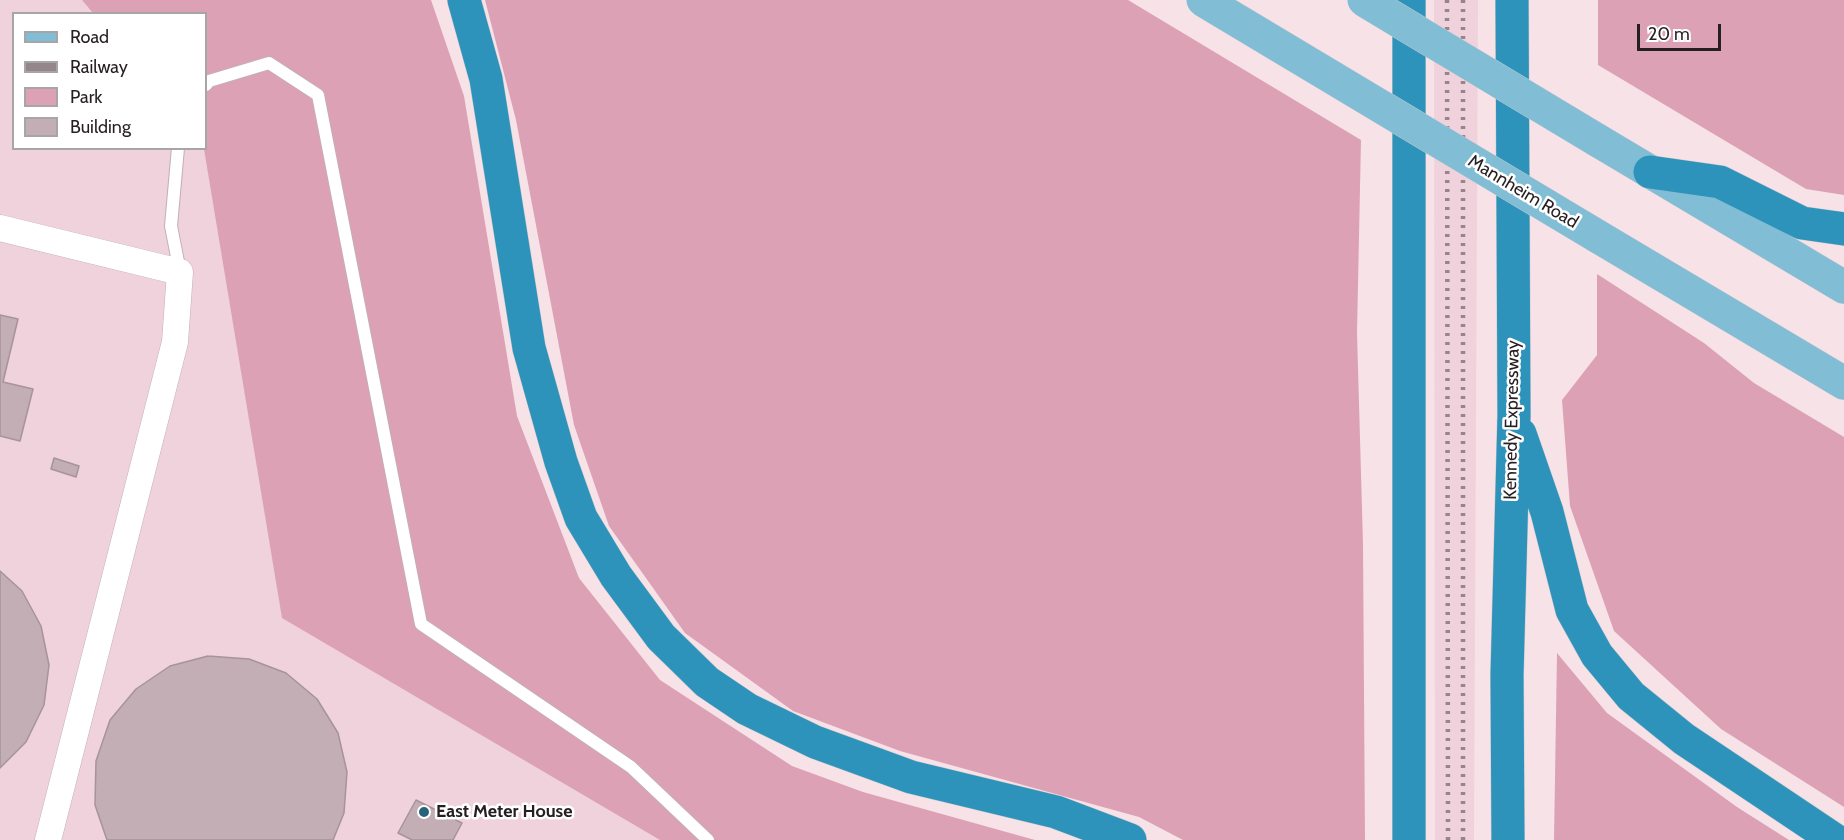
<!DOCTYPE html>
<html>
<head>
<meta charset="utf-8">
<style>
	body { margin:0 }
	#map { position:relative; width:1844px; height:840px; overflow:hidden; background:#f7e2e8; font-family:Cabin,sans-serif }
	canvas { display:block }
	.legend { position:absolute; left:12px; top:12px; width:195px; height:138px; box-sizing:border-box; background:#fff; border:2px solid #a8a5a6; margin:0; padding:8px 10px; list-style:none; font-size:18px; color:#261f21 }
	.legend li { display:flex; align-items:center; gap:12px; height:30px }
	.legend b { width:30px; border:2px solid #a8a5a6 }
	.scale { position:absolute; left:1637px; top:24px; width:84px; height:27px; box-sizing:border-box; border:3px solid #261f21; border-top:0; padding-left:8px; font-size:18px; line-height:21px; white-space:nowrap; color:#261f21; -webkit-text-stroke:4px #fff; paint-order:stroke }
</style>
</head>
<body>
<div id="map">
<canvas width="1844" height="840"></canvas>
<ul class="legend">
<li><b style="height:8px;background:#81bed6"></b>Road</li>
<li><b style="height:8px;background:#94868a"></b>Railway</li>
<li><b style="height:16px;background:#dda1b6"></b>Park</li>
<li><b style="height:16px;background:#c2aeb4"></b>Building</li>
</ul>
<div class="scale">20 m</div>
</div>
<script>
const context = document.querySelector('canvas').getContext('2d');
context.lineJoin = 'round';
function paint(path, color) {
  context.fillStyle = color;
  context.fill(path, 'evenodd');
}
function shape(rows) {
  const path = new Path2D();
  for (const r of rows) {
    path.moveTo(r[0], r[1]);
    for (let i = 2; i < r.length; i += 2) path.lineTo(r[i], r[i + 1]);
  }
  return path;
}
function trace(path, color, width, dash) {
  context.strokeStyle = color;
  context.lineWidth = width;
  context.lineCap = dash ? 'butt' : 'round';
  context.setLineDash(dash || []);
  context.stroke(path);
}
function write(font, color, halo, rows, align = 'center') {
  context.font = font + ' Cabin,sans-serif';
  context.lineWidth = 5;
  context.setLineDash([]);
  context.textBaseline = 'middle';
  context.strokeStyle = halo;
  context.fillStyle = color;
  for (const [text, x, y, turn = 0] of rows) {
    context.save();
    context.translate(x, y);
    context.rotate((+turn || 0) * Math.PI / 180);
    context.textAlign = isNaN(turn) ? turn : align;
    if (halo) context.strokeText(text, 0, 0);
    context.fillText(text, 0, 0);
    context.restore();
  }
}
paint(shape([
	[0,0,405,0,548,571,656,702,816,799,963,840,0,840],
	[14,14,206,14,206,148,14,148],
	[1434,0,1478,0,1474,840,1435,840]
]), '#efd2db');
paint(shape([
	[82,0,431,0,464,96,517,416,579,578,660,680,792,766,863,792,1035,840,660,840,282,618,204,149,206,14,93,13],
	[485,0,1128,0,1361,140,1357,333,1363,544,1365,840,1183,840,1139,817,900,751,793,711,685,633,609,526,574,425,516,120],
	[1598,0,1844,0,1844,195,1806,189,1598,65],
	[1597,274,1704,343,1754,383,1844,437,1844,807,1721,729,1614,631,1570,506,1562,400,1597,355],
	[1557,653,1607,713,1737,807,1789,840,1554,840]
]), '#dda1b6');
const building = shape([
	[0,315,18,319,3,382,33,389,20,441,0,436,0,315],
	[54,458,79,466,76,477,51,469,54,458],
	[0,571,22,591,41,626,49,665,44,705,26,742,0,768,0,571],
	[208,656,249,659,286,673,317,699,338,733,347,772,344,813,333,840,107,840,95,805,96,761,110,720,136,689,170,666,208,656],
	[416,800,462,823,453,840,412,840,398,833,416,800]
]);
paint(building, '#c2aeb4');
trace(building, '#a7949a', 1.5);
const lane = shape([
	[206,85,209,81,269,63,318,95,421,624,631,767,708,840],
	[178,148,171,226,180,272]
]);
const street = shape([
	[0,228,180,272,175,342,48,840]
]);
const primary = shape([
	[1597,140,1844,287],
	[1597,236,1844,383]
]);
const highway = shape([
	[464,0,486,79,529,348,561,462,581,518,616,576,661,637,707,682,747,709,815,742,911,777,1056,812,1130,840],
	[1409,0,1409,840],
	[1650,172,1720,182,1802,223,1844,229],
	[1520,434,1547,512,1572,610,1597,655,1631,696,1684,739,1835,840],
	[1508,840,1507,675,1514,415,1512,0]
]);
trace(lane, '#c3afb5', 14);
trace(street, '#c3afb5', 27);
trace(primary, '#cbc9ca', 34);
trace(highway, '#cbc9ca', 34);
trace(lane, '#fff', 12);
trace(street, '#fff', 26);
trace(primary, '#81bed6', 33);
trace(highway, '#2d93bb', 33);
trace(shape([
	[1447,0,1448,840],
	[1463,0,1463,840]
]), '#94868a', 4.5, [3, 6]);
const primaryBridge = shape([
	[1203,0,1597,236],
	[1364,0,1597,140]
]);
trace(primaryBridge, '#cbc9ca', 34, []);
trace(primaryBridge, '#81bed6', 33);
for (const [x, y, r, color] of [
	[424,812,6,"#28627b"]
]) {
  const dot = new Path2D();
  dot.arc(x, y, r, 0, 2 * Math.PI);
  context.fillStyle = color;
  context.fill(dot);
  trace(dot, '#fff', 2);
}
write('18px', '#261f21', '#fff', [
	["Mannheim Road",1523,192,31],
	["Kennedy Expressway",1512,420,-89]
]);
write('bold 18px', '#261f21', '#fff', [
	["East Meter House",436,812]
], 'left');
</script>
</body>
</html>
